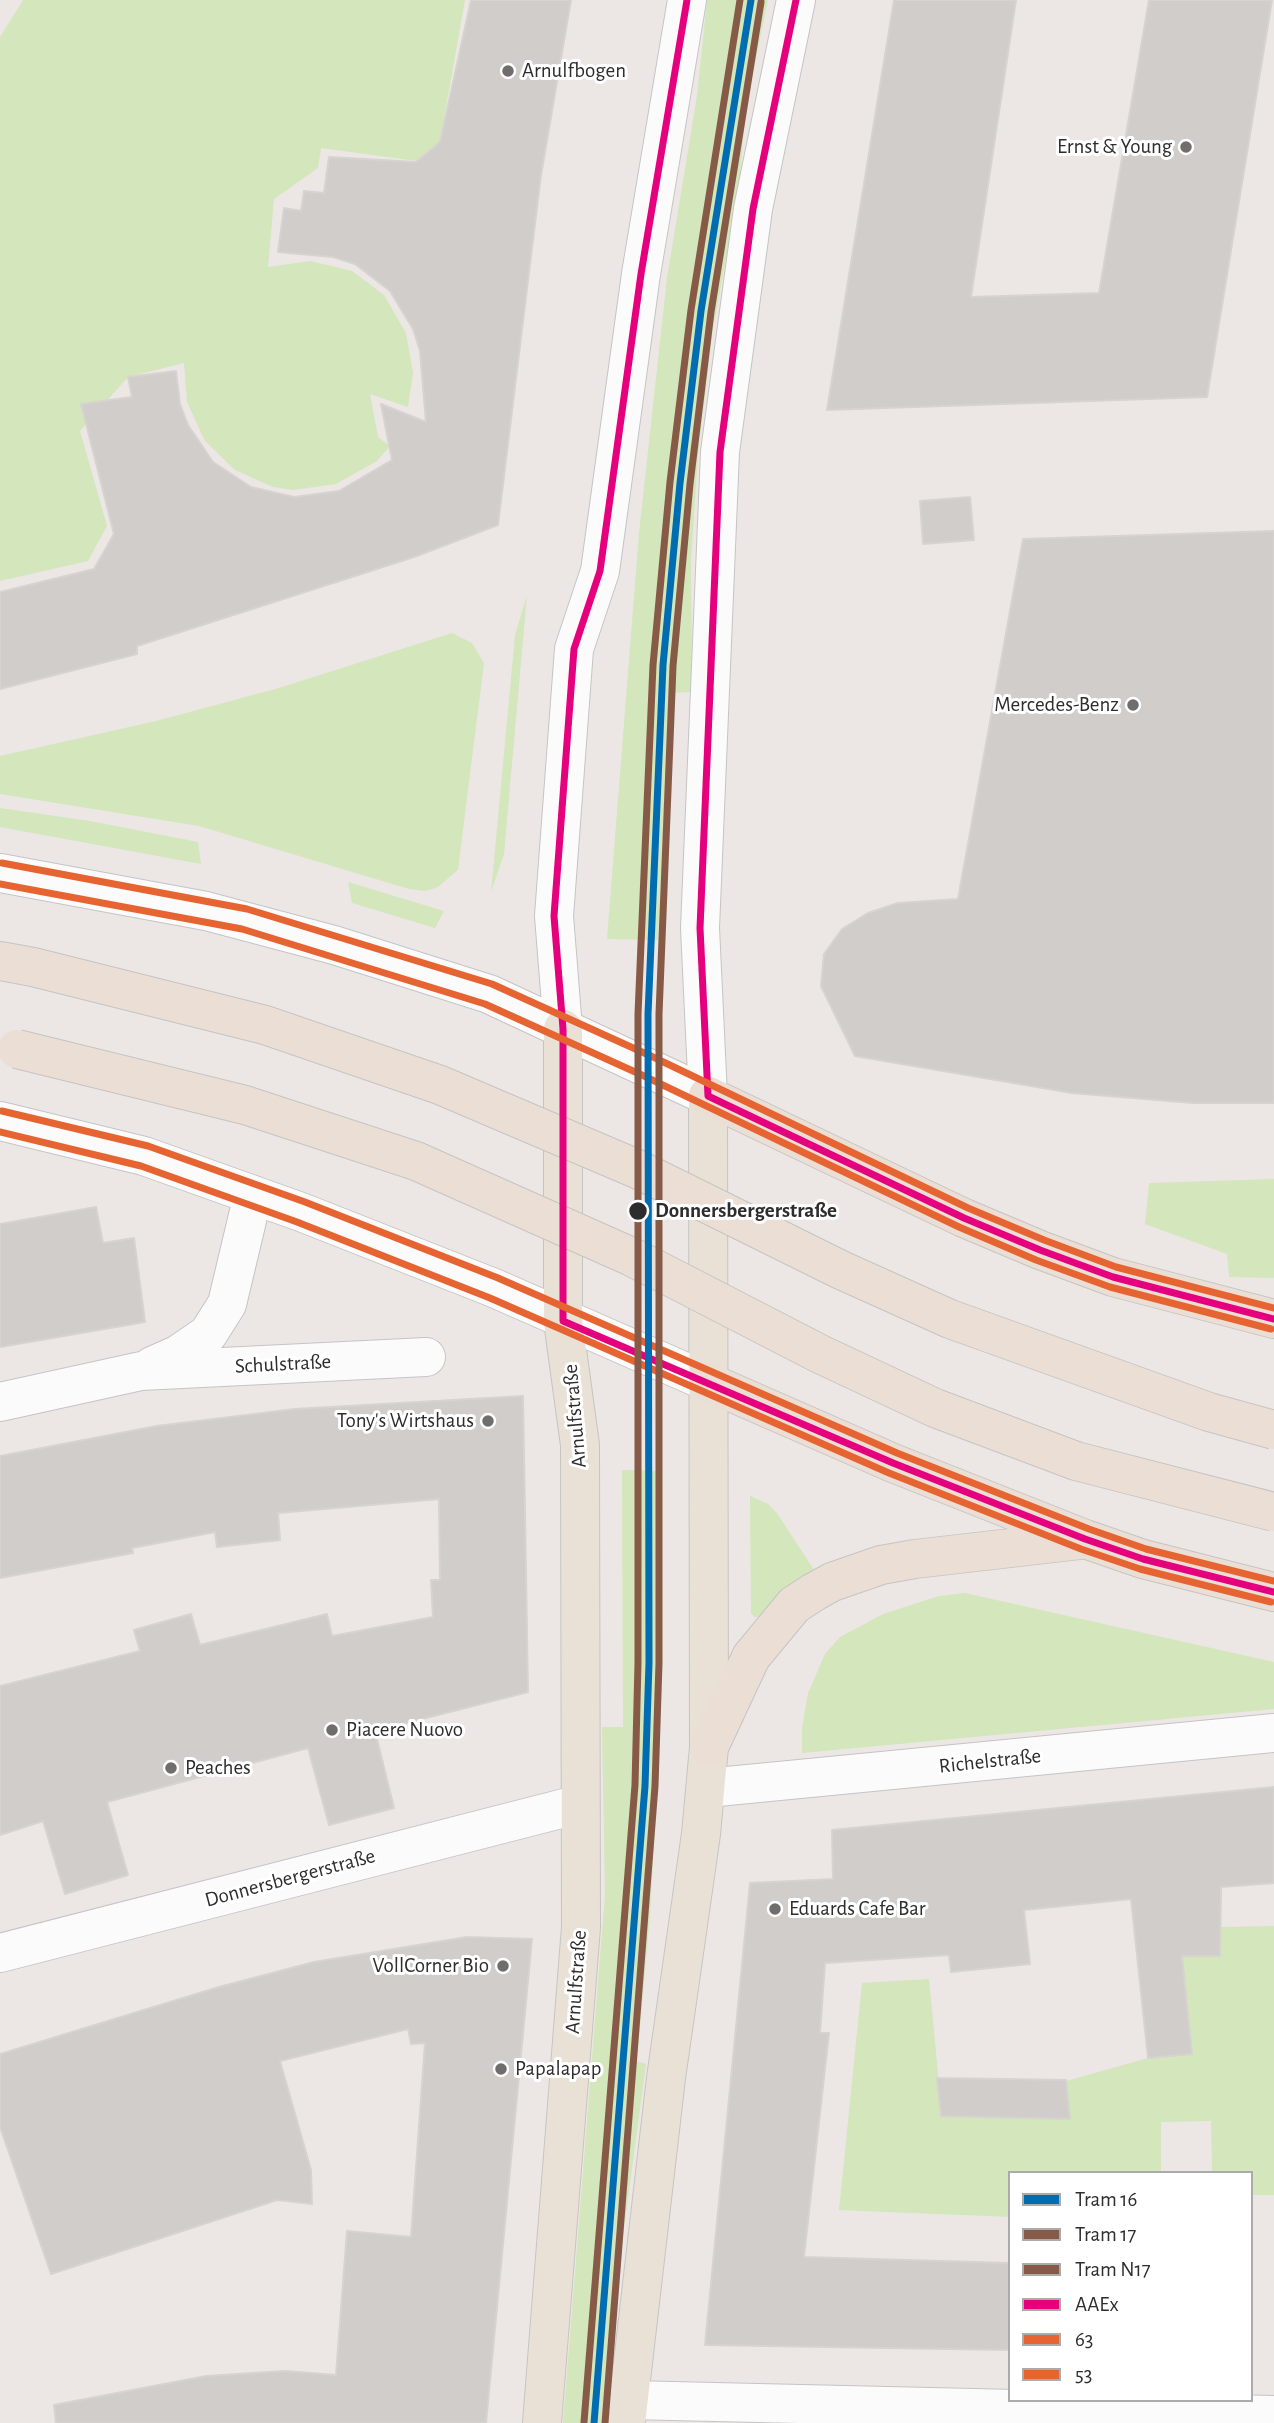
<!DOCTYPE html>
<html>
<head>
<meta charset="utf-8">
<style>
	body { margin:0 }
	#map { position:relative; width:1274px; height:2423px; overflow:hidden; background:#ece7e4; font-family:"Alegreya Sans",sans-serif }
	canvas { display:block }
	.legend { position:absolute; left:1008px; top:2171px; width:245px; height:231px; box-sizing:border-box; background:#fff; border:2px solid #ababab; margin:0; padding:9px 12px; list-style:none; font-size:21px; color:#2d2d2d }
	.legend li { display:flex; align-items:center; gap:14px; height:35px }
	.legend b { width:35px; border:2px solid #ababab }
</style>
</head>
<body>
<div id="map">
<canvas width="1274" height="2423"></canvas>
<ul class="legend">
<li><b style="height:9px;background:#006cb2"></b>Tram 16</li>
<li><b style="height:9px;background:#865a46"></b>Tram 17</li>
<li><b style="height:9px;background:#865a46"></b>Tram N17</li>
<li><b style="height:9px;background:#e5007d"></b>AAEx</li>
<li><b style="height:9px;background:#e66432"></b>63</li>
<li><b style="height:9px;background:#e66432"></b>53</li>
</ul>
</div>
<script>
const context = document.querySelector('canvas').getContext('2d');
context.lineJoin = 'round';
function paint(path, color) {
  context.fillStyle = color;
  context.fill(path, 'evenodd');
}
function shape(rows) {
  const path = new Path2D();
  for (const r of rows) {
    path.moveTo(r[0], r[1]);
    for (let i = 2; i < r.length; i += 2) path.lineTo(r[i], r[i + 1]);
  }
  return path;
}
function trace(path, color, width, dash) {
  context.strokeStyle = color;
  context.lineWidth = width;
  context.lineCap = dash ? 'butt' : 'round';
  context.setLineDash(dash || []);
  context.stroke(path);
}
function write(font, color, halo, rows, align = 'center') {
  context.font = font + ' "Alegreya Sans",sans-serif';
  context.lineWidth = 6;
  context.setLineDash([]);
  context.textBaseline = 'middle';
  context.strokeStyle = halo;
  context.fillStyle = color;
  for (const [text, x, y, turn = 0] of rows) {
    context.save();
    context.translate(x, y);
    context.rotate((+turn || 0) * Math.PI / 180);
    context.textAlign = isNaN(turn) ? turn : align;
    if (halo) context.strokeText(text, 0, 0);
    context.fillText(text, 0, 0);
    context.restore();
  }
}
paint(shape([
	[23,0,465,0,440,141,417,161,321,148,318,168,274,199,268,267,310,261,352,271,384,295,406,333,413,373,408,407,370,394,378,437,390,446,377,461,336,484,293,490,273,487,235,470,205,441,187,402,184,363,128,377,80,431,107,526,88,561,0,581,0,37],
	[707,0,768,0,746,107,739,187,713,329,698,455,691,562,692,692,670,693,658,940,607,939,639,533,667,278,697,96],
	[527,595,504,854,491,892,515,635],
	[452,633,472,643,484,663,458,870,438,887,426,891,409,889,199,826,0,794,0,756,156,721,279,688],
	[0,808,90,821,198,842,201,864,0,827],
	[348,882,444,911,435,928,352,903],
	[1274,1179,1274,1278,1229,1277,1227,1254,1145,1224,1149,1183],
	[622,1470,659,1471,660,1733,650,1916,637,2061,646,2064,618,2274,607,2423,563,2423,605,1894,602,1727,623,1727],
	[750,1496,768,1504,777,1513,814,1570,760,1617,754,1617,751,1613],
	[965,1593,1274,1662,1274,1709,802,1753,802,1728,808,1693,825,1654,840,1637,883,1614,939,1596],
	[1274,1926,1274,2195,1251,2195,1251,2173,1212,2173,1211,2121,1161,2122,1161,2173,1010,2173,1010,2217,839,2210,862,1983,929,1979,942,2116,1148,2058,1192,2053,1182,1956,1220,1956,1221,1927]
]), '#d3e6bc');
const building = shape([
	[471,0,571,0,541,175,498,525,414,557,137,646,137,654,0,689,0,592,94,569,114,534,81,404,132,397,128,377,176,371,180,404,188,425,213,462,251,487,294,497,339,491,392,460,381,404,426,422,420,351,413,329,390,291,355,264,333,257,278,252,284,208,301,211,304,191,324,193,329,157,416,162,440,142,471,0],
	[894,0,1016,0,971,297,1099,293,1149,0,1272,0,1207,397,827,410,894,0],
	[970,497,974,540,923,544,920,501,970,497],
	[1274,531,1274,1103,1193,1103,1072,1093,855,1056,821,986,824,954,842,929,868,913,898,903,958,899,1023,539,1274,531],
	[96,1207,103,1243,134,1238,145,1322,0,1347,0,1224,96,1207],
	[523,1396,528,1692,375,1731,394,1808,329,1825,308,1748,107,1802,128,1875,65,1894,43,1821,0,1835,0,1686,140,1651,134,1630,191,1614,200,1645,327,1614,332,1636,433,1617,431,1580,440,1580,439,1499,278,1513,280,1540,217,1547,215,1532,132,1548,133,1553,0,1578,0,1456,157,1426,295,1409,523,1396],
	[1274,1787,1274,1883,1221,1887,1220,1956,1182,1956,1192,2054,1148,2058,1131,1899,1024,1910,1030,1964,951,1972,949,1955,825,1963,820,2033,829,2033,804,2257,1010,2263,1010,2350,705,2345,750,1883,833,1879,832,1830,1274,1787],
	[467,1937,532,1939,486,2423,56,2423,54,2405,206,2376,285,2371,336,2375,347,2231,411,2237,425,2043,411,2044,408,2029,280,2061,311,2170,312,2204,277,2200,51,2274,0,2127,0,2054,219,1987,314,1962,467,1937],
	[937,2078,1066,2080,1070,2119,941,2116,937,2078]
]);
paint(building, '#d0cdcb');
trace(building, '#d6d3d0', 2);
const minor = shape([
	[152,1366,179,1354,208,1334,227,1304,253,1195],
	[0,1402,141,1371,426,1357],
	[707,1788,1274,1733],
	[0,1953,580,1804],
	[629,2400,1274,2415]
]);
const secondary = shape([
	[0,873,206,911,334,945,489,994,708,1096,700,928,720,452,753,209,796,0],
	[563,1029,554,916,574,649,600,571,641,274,687,0],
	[0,1121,144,1156,301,1212,494,1288,708,1382]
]);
const primary = shape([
	[542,2423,581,1927,580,1445,563,1321,563,1029],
	[626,2423,666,2078,701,1834,709,1747,708,1096]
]);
const trunk = shape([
	[0,961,33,967],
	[708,1096,964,1218,1040,1250,1113,1277,1274,1319],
	[708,1382,893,1463,1085,1539,1143,1559,1274,1592],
	[709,1747,751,1657,794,1605,814,1592,832,1582,881,1565,915,1559,1080,1540]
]);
trace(minor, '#c5c4c4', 40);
trace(secondary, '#c5c4c4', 40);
trace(primary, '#c6c4c3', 40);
trace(trunk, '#c6c4c3', 40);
trace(minor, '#fcfbfb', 38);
trace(secondary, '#fcfbfb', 38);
trace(primary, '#e9e1d5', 38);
trace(trunk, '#eaded5', 38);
const trunkBridge = shape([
	[33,967,265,1025,440,1085,637,1169,841,1270,950,1319,1209,1412,1274,1430],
	[17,1049,245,1105,416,1161,632,1257,820,1354,935,1408,1076,1461,1274,1512]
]);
trace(trunkBridge, '#c6c4c3', 40, []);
trace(trunkBridge, '#eaded5', 38);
trace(shape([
	[687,0,641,274,600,571,574,649,554,916,563,1029,563,1321,893,1463,1085,1539,1143,1559,1274,1592],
	[796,0,753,209,720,452,700,928,708,1096,964,1218,1040,1250,1113,1277,1274,1319]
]), '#e5007d', 7);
trace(shape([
	[0,884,242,929,485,1004,644,1076,959,1227,1036,1260,1110,1287,1271,1329],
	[0,1132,141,1166,297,1222,490,1298,889,1473,1081,1549,1140,1569,1271,1602]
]), '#e66432', 7);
trace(shape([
	[2,863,247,909,492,984,653,1057,968,1208,1044,1240,1116,1267,1274,1308],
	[2,1111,148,1146,305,1202,498,1278,897,1453,1089,1529,1146,1549,1274,1581]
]), '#e66432', 7);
trace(shape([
	[594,2423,645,1786,649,1663,648,1014,663,665,680,483,701,311,751,0]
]), '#006cb2', 7);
trace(shape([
	[605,2423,655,1786,659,1663,659,1014,673,666,690,484,711,312,761,2]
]), '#865a46', 7);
trace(shape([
	[584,2422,635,1785,638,1663,638,1014,653,665,670,482,691,310,740,0]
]), '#865a46', 7);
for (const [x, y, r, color] of [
	[508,71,7,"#706e6d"],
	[1186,147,7,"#706e6d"],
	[1133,705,7,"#706e6d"],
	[638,1211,10,"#2d2d2d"],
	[488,1421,7,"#706e6d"],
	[332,1730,7,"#706e6d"],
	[171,1768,7,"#706e6d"],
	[775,1909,7,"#706e6d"],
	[503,1966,7,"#706e6d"],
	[501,2069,7,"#706e6d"]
]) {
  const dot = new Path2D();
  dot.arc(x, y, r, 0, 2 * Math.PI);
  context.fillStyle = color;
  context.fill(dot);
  trace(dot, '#fff', 2.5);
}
write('21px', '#2d2d2d', '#fff', [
	["Arnulfbogen",522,71],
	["Ernst & Young",1172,147,"right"],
	["Mercedes-Benz",1119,705,"right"],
	["Tony's Wirtshaus",474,1421,"right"],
	["Piacere Nuovo",346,1730],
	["Peaches",185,1768],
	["Eduards Cafe Bar",789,1909],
	["VollCorner Bio",489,1966,"right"],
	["Papalapap",515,2069]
], 'left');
write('bold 21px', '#2d2d2d', '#fff', [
	["Donnersbergerstraße",655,1211]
], 'left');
write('21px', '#2d2d2d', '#fff', [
	["Schulstraße",283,1364,-3],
	["Arnulfstraße",575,1416,-95],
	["Richelstraße",990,1761,-6],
	["Donnersbergerstraße",290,1878,-15],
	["Arnulfstraße",576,1982,-86]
]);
</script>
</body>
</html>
